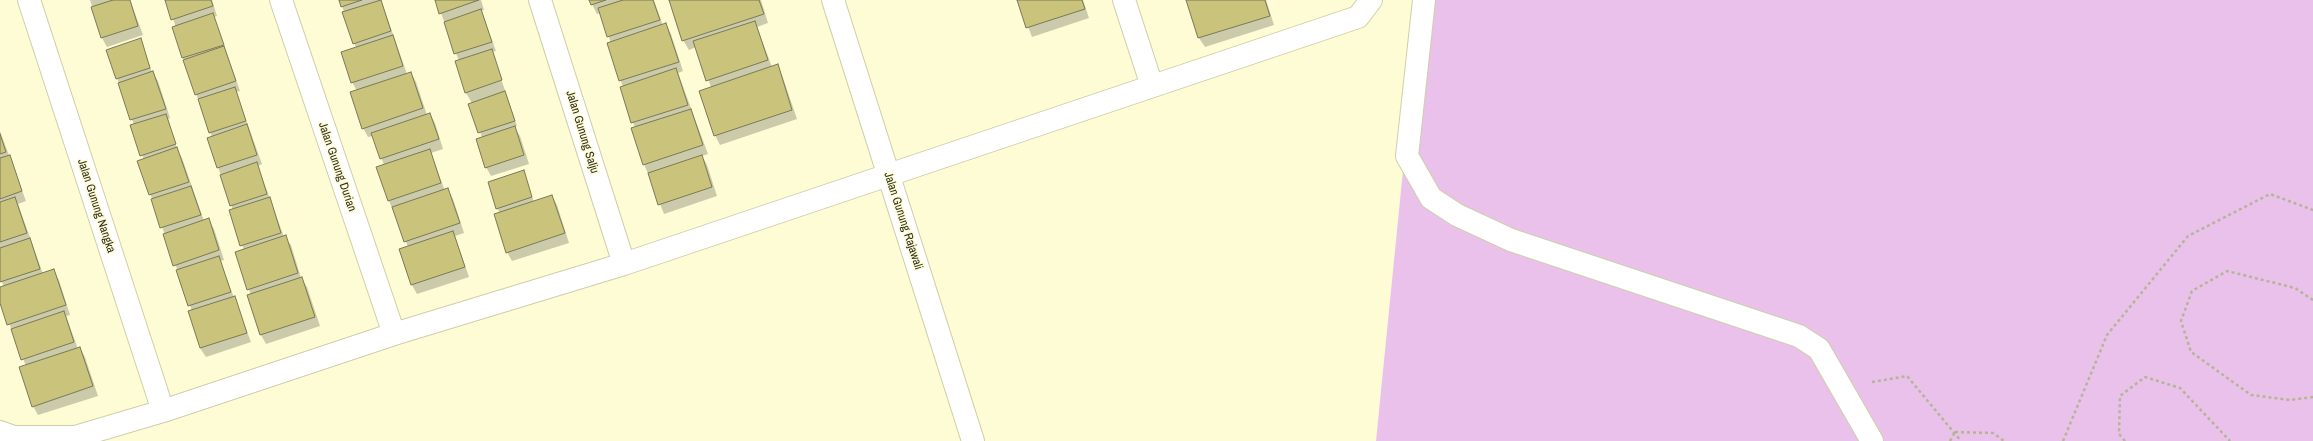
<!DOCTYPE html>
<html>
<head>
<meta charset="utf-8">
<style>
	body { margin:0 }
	canvas { display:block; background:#fefcd5 }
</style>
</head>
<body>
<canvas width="2313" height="441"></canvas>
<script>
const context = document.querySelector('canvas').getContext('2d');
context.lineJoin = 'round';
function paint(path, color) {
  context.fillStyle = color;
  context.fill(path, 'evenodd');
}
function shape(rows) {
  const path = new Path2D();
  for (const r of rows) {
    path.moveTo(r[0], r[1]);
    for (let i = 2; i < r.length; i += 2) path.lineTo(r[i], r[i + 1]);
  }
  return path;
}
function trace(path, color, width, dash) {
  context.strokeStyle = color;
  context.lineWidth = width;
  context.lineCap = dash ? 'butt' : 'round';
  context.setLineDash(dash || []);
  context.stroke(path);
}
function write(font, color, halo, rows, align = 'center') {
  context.font = font + ' "Archivo Narrow",sans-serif';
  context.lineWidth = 3;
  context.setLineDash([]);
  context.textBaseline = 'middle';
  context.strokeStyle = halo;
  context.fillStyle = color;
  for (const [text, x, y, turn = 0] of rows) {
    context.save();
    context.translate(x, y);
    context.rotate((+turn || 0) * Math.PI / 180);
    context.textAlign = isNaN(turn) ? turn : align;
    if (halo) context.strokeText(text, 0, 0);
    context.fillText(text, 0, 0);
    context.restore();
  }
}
paint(shape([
	[1420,0,2313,0,2313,441,1376,441]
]), '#eac1eb');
paint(shape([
	[90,0,130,0,143,35,107,47,102,38],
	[166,0,212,0,217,16,214,17,240,91,236,92,262,164,258,166,284,237,291,245,301,278,307,287,320,326,266,344,261,335,248,296,251,295,236,253,244,250,230,211,233,210,218,167,212,137,183,58,173,28,176,27],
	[340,0,381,0,407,74,411,73,416,82,427,115,430,114,435,123,443,149,431,153,445,191,448,190,453,199,464,233,455,236,469,277,417,294,412,285,400,250,408,247,389,201,384,165,373,136,368,137,363,128,357,91,352,82,356,48],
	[436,0,481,0,484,10,481,11,496,51,492,52,517,126,514,127,520,136,529,164,491,176,486,167,482,138,472,103,466,93,459,61],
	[590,0,654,0,663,26,666,25,671,34,683,71,678,73,708,154,702,156,707,165,717,196,664,214,644,164,635,128,621,88,623,87,608,44,611,43,600,13,597,14],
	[670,0,761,0,768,23,757,27,772,67,777,66,782,75,797,119,720,145,715,135,711,87,696,47,689,50,683,40],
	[1018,0,1083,0,1089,18,1032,37],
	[1188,0,1266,0,1274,25,1205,47,1199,38],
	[140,40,152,72,158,81,170,118,168,119,177,149,182,158,204,221,209,220,214,229,224,260,220,261,251,342,206,357,200,348,192,311,139,162,144,160,134,125,117,78],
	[0,131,26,201,18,204,32,243,43,274,53,271,59,280,70,315,66,316,78,349,80,348,85,357,98,396,38,415,33,406,26,366,0,300,0,288,4,287,0,278],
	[523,171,534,202,552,196,557,205,569,243,512,261,507,252,500,213,497,208]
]), '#0003');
const building = shape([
	[113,0,130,0,138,26,101,38,91,7,113,0],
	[165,0,211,0,213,6,171,20,165,0],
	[339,0,362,0,341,7,339,0],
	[381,0,391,31,353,44,342,12,381,0],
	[435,0,479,0,439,14,435,0],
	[589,0,606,0,591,5,589,0],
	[623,0,653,0,660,20,607,37,598,8,623,0],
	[669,0,759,0,764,14,682,41,669,0],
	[1017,0,1082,0,1085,9,1026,28,1017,0],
	[1186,0,1265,0,1270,16,1198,38,1186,0],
	[481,9,492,42,454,54,444,22,481,9],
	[213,13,224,45,182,58,172,27,213,13],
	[755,21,768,60,706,81,693,41,755,21],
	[666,23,679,62,619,81,607,43,666,23],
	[393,35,403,66,351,83,341,52,393,35],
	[141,38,150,68,116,79,106,50,141,38],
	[224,46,236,81,195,95,183,60,224,46],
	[492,49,502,80,465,93,455,61,492,49],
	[778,64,792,110,714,136,699,91,778,64],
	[676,68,688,105,631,123,620,87,676,68],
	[153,71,166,109,130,120,118,83,153,71],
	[411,72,423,108,362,129,350,92,411,72],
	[235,87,246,121,209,133,198,99,235,87],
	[505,91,515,121,478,133,468,104,505,91],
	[691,109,703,145,643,165,631,128,691,109],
	[430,113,439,139,380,159,371,133,430,113],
	[166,114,176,144,140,156,130,125,166,114],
	[247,124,257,155,217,168,207,138,247,124],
	[515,126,524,155,485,168,476,139,515,126],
	[0,134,6,152,0,154,0,134],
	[177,147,189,182,149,195,137,161,177,147],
	[430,149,441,183,388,201,376,167,430,149],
	[10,155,22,191,0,199,0,158,10,155],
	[702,155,712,187,658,205,648,173,702,155],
	[257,162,267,194,230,206,220,175,257,162],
	[524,170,532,197,496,209,488,182,524,170],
	[191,186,201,215,160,228,151,199,191,186],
	[448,188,460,223,404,242,392,207,448,188],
	[552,195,565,233,506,253,494,214,552,195],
	[15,197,27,233,0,242,0,202,15,197],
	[270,197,281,233,240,246,229,210,270,197],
	[209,218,219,250,173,266,163,234,209,218],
	[453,231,465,267,411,285,399,249,453,231],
	[286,235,298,273,247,290,235,252,286,235],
	[30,238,40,269,0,282,0,248,30,238],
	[219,256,231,292,188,306,176,270,219,256],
	[54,269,66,305,7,325,0,303,0,287,54,269],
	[302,277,315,317,260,335,247,295,302,277],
	[235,296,247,333,200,348,188,311,235,296],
	[64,311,74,342,21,360,11,329,64,311],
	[80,347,93,386,32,407,19,367,80,347]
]);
paint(building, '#c9c37c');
trace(building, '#7b7956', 1);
const street = shape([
	[29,0,163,411],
	[281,0,394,334],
	[540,0,624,264],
	[833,0,973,441],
	[1124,0,1152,86],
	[1424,0,1407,156,1431,198,1457,215,1511,240,1799,336,1819,349,1872,441],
	[0,432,14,437,75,437,163,411,394,334,624,264,1358,17,1371,0]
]);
trace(street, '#d0cea9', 24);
trace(shape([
	[2313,300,2295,288,2227,271,2192,291,2181,321,2191,352,2251,395,2290,400,2313,397],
	[1872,382,1907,376,1961,441],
	[1955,432,1993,433,2004,441],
	[1950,441,1955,432],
	[2063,441,2107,335,2188,236,2270,194,2313,210],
	[2125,441,2119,434,2120,396,2145,377,2180,388,2230,441]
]), '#b5b496', 2.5, [3, 3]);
trace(street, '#fff', 22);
write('12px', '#302f21', '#fefcd5', [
	["Jalan Gunung Salju",582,132,73],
	["Jalan Gunung Durian",337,167,71],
	["Jalan Gunung Nangka",96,206,72],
	["Jalan Gunung Rajawali",903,221,72]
]);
</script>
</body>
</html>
